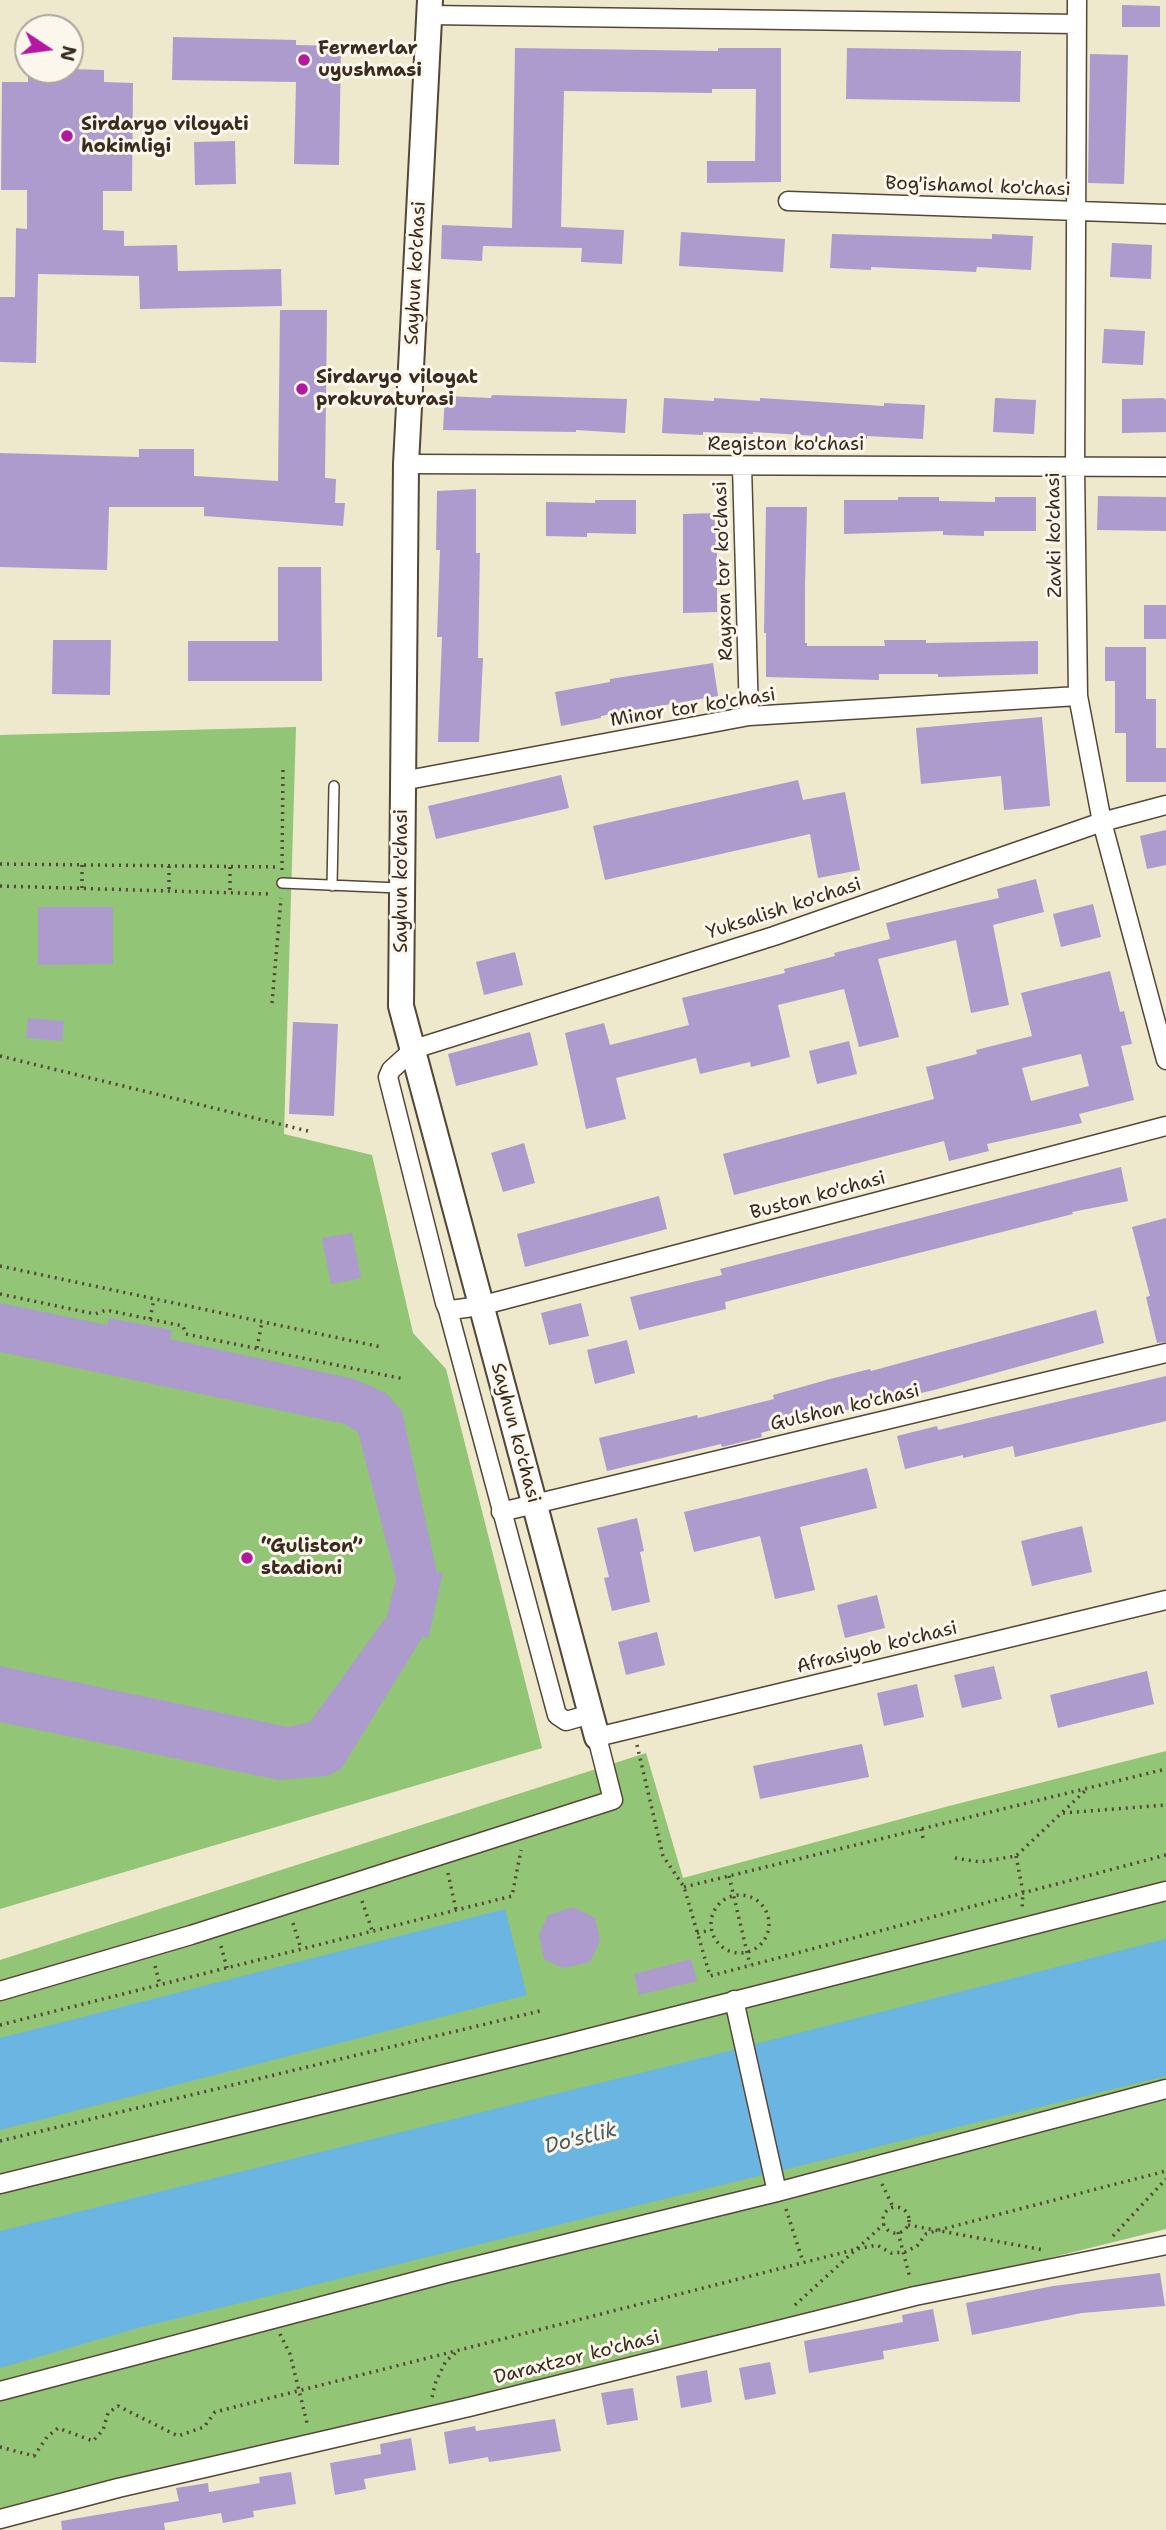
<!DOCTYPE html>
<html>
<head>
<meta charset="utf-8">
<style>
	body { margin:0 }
	#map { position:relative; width:1166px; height:2530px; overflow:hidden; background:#eee8cc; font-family:"Shantell Sans",sans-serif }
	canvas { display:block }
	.north { position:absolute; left:14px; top:14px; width:70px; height:70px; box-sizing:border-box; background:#fbf7ec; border:2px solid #aea59a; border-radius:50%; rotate:103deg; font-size:19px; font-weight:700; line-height:28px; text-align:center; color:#3b2a1e }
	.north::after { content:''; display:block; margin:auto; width:24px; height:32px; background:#b5179e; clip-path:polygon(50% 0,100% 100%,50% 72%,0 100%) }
</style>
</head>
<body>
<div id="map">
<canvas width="1166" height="2530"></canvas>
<div class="north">N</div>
</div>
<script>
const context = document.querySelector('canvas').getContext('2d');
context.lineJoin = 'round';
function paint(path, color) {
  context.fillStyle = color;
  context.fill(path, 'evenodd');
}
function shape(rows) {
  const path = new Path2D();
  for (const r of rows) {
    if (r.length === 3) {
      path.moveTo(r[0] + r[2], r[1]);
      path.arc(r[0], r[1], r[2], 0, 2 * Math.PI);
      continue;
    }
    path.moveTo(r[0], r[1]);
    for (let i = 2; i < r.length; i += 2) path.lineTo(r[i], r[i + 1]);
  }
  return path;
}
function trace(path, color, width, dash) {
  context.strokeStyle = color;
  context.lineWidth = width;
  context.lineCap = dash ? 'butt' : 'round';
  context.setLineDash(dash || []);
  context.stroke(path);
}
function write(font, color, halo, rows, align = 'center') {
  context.font = font + ' "Shantell Sans",sans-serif';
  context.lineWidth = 6;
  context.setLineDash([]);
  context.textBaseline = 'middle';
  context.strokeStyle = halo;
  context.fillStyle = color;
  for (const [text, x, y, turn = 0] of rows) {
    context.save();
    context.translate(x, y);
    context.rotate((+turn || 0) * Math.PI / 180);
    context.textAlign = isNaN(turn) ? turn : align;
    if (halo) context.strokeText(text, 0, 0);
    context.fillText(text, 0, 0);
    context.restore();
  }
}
paint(shape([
	[296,727,284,1134,372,1155,413,1333,446,1369,542,1748,0,1909,0,735],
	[1166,1751,1166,2229,0,2519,0,1960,646,1753,683,1878,949,1806]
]), '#92c575');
paint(shape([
	[505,1909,527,1995,0,2130,0,2038],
	[1166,1939,1166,2076,138,2328,0,2368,0,2231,697,2059]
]), '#6bb5e3');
paint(shape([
	[1122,5,1160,6,1160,27,1122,27],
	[173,37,296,40,296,45,341,46,339,165,294,164,296,82,172,80],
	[515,48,718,51,718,48,781,48,781,182,707,183,707,161,755,161,756,89,712,89,712,93,564,91,561,227,624,230,622,264,581,262,582,248,483,246,482,261,441,259,442,225,512,228],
	[847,48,1021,51,1020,102,846,99],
	[1090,54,1128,55,1124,184,1088,183],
	[70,69,104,70,104,82,133,83,132,191,103,191,103,230,124,231,124,246,177,245,178,271,281,269,282,306,140,309,139,276,38,274,36,363,0,362,0,297,15,297,16,228,27,229,27,190,1,190,2,82,28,82,28,70],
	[235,141,236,184,195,185,194,142],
	[681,232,785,239,783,272,679,266],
	[832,234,992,239,992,234,1033,236,1031,270,977,267,976,272,871,267,871,270,830,268],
	[1112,243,1152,245,1151,279,1110,277],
	[280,310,327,310,325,478,336,479,335,503,345,503,343,526,204,516,204,507,109,507,107,570,0,567,0,453,139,457,139,449,194,449,194,476,278,481],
	[1104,329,1145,331,1143,365,1102,363],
	[492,395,627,399,625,433,576,430,576,432,443,430,445,396,491,398],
	[664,398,714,401,714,398,760,401,760,398,884,406,884,403,925,405,923,439,867,436,867,439,753,432,753,434,703,432,703,435,662,433],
	[995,398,1036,400,1034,434,993,432],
	[1163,398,1166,400,1166,432,1122,433,1122,399],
	[476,489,476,553,480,553,478,658,483,658,479,742,438,742,442,637,437,637,440,550,436,550,437,491],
	[1098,496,1166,497,1166,531,1097,530],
	[898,497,939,497,939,501,995,502,995,497,1036,497,1036,531,984,531,984,536,943,535,943,531,844,534,844,500,898,500],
	[595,500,636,500,636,534,587,533,587,537,546,536,546,502,595,503],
	[766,507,807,507,805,587,805,643,807,643,807,646,885,646,884,640,926,640,926,643,1038,641,1038,674,938,677,938,674,879,674,879,680,766,677,766,633,764,633],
	[717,513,717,612,683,613,683,514],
	[278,567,321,567,322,681,188,681,188,641,278,641],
	[1144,605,1166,605,1166,639,1144,639],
	[53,640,111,640,110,695,52,694],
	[1105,647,1146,647,1146,699,1156,699,1156,748,1166,748,1166,782,1126,782,1126,733,1115,733,1115,681,1105,681],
	[713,663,718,696,601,716,601,718,561,726,555,692,610,682,610,679],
	[1042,717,1050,806,1004,810,1001,776,921,784,916,728],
	[561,775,569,808,436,839,428,806],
	[798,780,803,800,845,792,860,870,818,878,810,834,605,880,593,826],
	[1166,830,1166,865,1147,869,1140,836],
	[1036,879,1044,912,993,925,1009,1005,971,1013,956,940,878,959,899,1037,859,1047,844,989,778,1005,790,1057,751,1067,750,1062,700,1074,696,1058,616,1078,626,1119,586,1129,565,1033,604,1023,610,1045,689,1025,682,998,785,973,784,969,835,956,834,953,890,939,886,923,999,898,997,889],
	[1093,904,1101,937,1061,947,1053,914],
	[38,907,113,907,113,964,38,965],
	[515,952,523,985,484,995,476,962],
	[1110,971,1120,1012,1124,1011,1132,1044,1121,1046,1134,1100,1079,1114,1082,1123,987,1144,989,1151,949,1161,944,1141,734,1195,723,1154,934,1099,926,1067,977,1054,976,1050,1032,1036,1021,993],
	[1081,1054,1089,1086,1031,1101,1022,1068],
	[28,1018,64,1021,62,1041,26,1038],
	[293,1022,338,1024,334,1116,289,1114],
	[530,1032,538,1065,456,1086,448,1054],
	[849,1041,857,1074,817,1084,809,1051],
	[524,1143,535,1183,503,1192,491,1153],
	[1121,1167,1128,1201,1072,1212,1073,1214,725,1302,726,1309,639,1330,630,1297,722,1275,720,1269],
	[659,1196,667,1229,525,1267,517,1234],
	[1166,1218,1166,1342,1157,1343,1146,1297,1150,1296,1132,1227],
	[352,1233,361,1278,331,1284,322,1238],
	[0,1303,107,1325,109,1318,172,1330,170,1339,354,1379,386,1393,402,1411,437,1573,443,1572,428,1639,423,1636,341,1769,327,1776,279,1780,0,1722,0,1666,288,1727,310,1722,387,1616,396,1579,358,1432,345,1424,0,1352],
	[581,1303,589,1336,549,1345,541,1313],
	[1096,1310,1104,1343,934,1390,820,1416,761,1433,762,1437,722,1447,721,1444,607,1471,599,1438,697,1415,698,1418,774,1399,773,1395,830,1379,870,1369,871,1371],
	[627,1340,635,1373,595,1384,587,1350],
	[1166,1376,1166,1421,1015,1457,1013,1446,963,1458,963,1455,905,1469,897,1436,937,1426,938,1430],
	[867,1468,877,1508,800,1527,815,1590,775,1599,760,1536,694,1552,684,1512],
	[637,1518,644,1551,640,1552,650,1602,612,1611,604,1578,609,1577,597,1528],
	[1082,1526,1092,1572,1032,1586,1021,1541],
	[877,1595,885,1628,845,1638,837,1605],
	[657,1632,665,1665,626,1675,618,1642],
	[994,1666,1002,1699,962,1708,954,1675],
	[1147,1671,1154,1704,1058,1728,1050,1695],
	[917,1684,924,1717,884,1726,877,1693],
	[862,1744,869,1777,760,1799,753,1766],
	[573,1907,595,1918,600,1941,590,1962,563,1968,544,1959,539,1935,548,1915],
	[691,1959,697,1981,639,1995,634,1974],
	[1160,2273,1165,2306,1082,2313,972,2335,966,2303,1053,2286],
	[933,2309,939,2341,883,2351,884,2359,809,2373,804,2341,903,2322,902,2315],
	[770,2362,776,2394,745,2400,739,2368],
	[707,2370,712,2402,681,2408,676,2376],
	[633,2388,638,2420,607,2425,601,2393],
	[555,2419,561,2451,489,2462,488,2457,449,2464,444,2432,475,2426,476,2431],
	[411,2438,416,2470,364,2479,366,2489,335,2495,330,2463,381,2454,380,2444],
	[291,2472,296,2504,253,2511,254,2517,223,2523,221,2513,164,2523,165,2530,62,2530,61,2521,179,2501,176,2488,208,2483,209,2492,260,2483,259,2477]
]), '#ad9bce');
const lane = shape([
	[282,883,399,888],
	[332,886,334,786]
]);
const street = shape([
	[1077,0,1075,467,1078,696,1102,822,1166,1060],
	[429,15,1077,24],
	[788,201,1166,214],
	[406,464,1166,467],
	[742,466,749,716],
	[402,781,749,716,1078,696],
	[1166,805,1102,822,774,936,414,1049,391,1070,388,1077,445,1303,448,1310,451,1310,480,1306,1166,1126],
	[448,1310,557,1715,566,1721,591,1714],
	[501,1512,1166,1353],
	[0,1991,191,1935,613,1800,597,1737,1166,1600],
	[734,2000,777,2192],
	[0,2184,562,2045,1166,1891],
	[0,2391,447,2273,777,2192,1166,2089],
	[0,2519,118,2488,469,2407,915,2296,1166,2245]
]);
const secondary = shape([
	[430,0,406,464,401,1006,597,1737]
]);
trace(lane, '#564638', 12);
trace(street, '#564638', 21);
trace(secondary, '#564638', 28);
trace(shape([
	[0,864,280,867],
	[82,865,82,888],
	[169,866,169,891],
	[230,867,230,892],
	[282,870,283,767],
	[0,886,271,894],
	[272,1003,281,898],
	[0,1056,308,1131],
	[0,1266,381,1347],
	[0,1294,95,1314,106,1310,183,1326,186,1334,404,1379],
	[150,1319,154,1299],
	[257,1348,262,1322],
	[637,1745,663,1856,684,1887,710,1976,1166,1855],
	[1063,1813,1166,1805],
	[921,1829,924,1842],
	[1016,1856,1023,1892,1022,1909],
	[955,1858,980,1862,1016,1856,1087,1789],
	[448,1873,456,1910],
	[729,1876,750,1965],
	[684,1887,1166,1769],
	[740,1924,29],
	[362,1901,372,1930],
	[293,1923,301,1949],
	[697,1933,711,1930],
	[221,1946,227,1968],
	[155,1966,160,1985],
	[0,2025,512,1896,521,1850],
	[0,2141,544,2010],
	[882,2184,893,2207],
	[896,2220,13],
	[786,2209,803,2262],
	[908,2225,1044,2250],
	[898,2232,910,2278],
	[1113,2236,1166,2179],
	[795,2305,884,2224],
	[280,2334,290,2354,308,2427],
	[432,2397,436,2381,446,2361,458,2351],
	[0,2447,34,2456,47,2437,58,2428,93,2441,103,2430,108,2413,118,2406,178,2436,204,2427,215,2412,857,2249,877,2245,891,2253,905,2252,917,2246,926,2234,935,2231,1166,2171]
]), '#564638', 3.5, [2, 5]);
trace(lane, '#fff', 9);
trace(street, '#fff', 18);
trace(secondary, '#fff', 24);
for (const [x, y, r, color] of [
	[304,60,7,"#b5179e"],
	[67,136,7,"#b5179e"],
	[302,389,7,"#b5179e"],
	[247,1558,7,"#b5179e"]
]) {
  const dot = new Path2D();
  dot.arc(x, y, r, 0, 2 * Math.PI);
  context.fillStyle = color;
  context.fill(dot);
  trace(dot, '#fbf7ec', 2.5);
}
write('bold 19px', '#3b2a1e', '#fbf7ec', [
	["Fermerlar",318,49],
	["uyushmasi",318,71],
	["Sirdaryo viloyati",81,125],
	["hokimligi",81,147],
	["Sirdaryo viloyat",316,378],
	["prokuraturasi",316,400],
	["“Guliston”",261,1547],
	["stadioni",261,1569]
], 'left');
write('19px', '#3b2a1e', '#fbf7ec', [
	["Bog'ishamol ko'chasi",978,187,2],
	["Sayhun ko'chasi",416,273,-87],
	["Registon ko'chasi",786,445],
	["Zavki ko'chasi",1055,535,-91],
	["Rayxon tor ko'chasi",724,571,-92],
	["Minor tor ko'chasi",693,708,-9],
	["Sayhun ko'chasi",402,881,-90],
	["Yuksalish ko'chasi",784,909,-18],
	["Buston ko'chasi",818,1196,-15],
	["Gulshon ko'chasi",845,1408,-13],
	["Sayhun ko'chasi",515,1433,75],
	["Afrasiyob ko'chasi",877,1648,-14],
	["Daraxtzor ko'chasi",577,2358,-14]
]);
write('italic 21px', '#4c5b63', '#fbf7ec', [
	["Do'stlik",581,2139,-14]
]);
</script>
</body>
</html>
